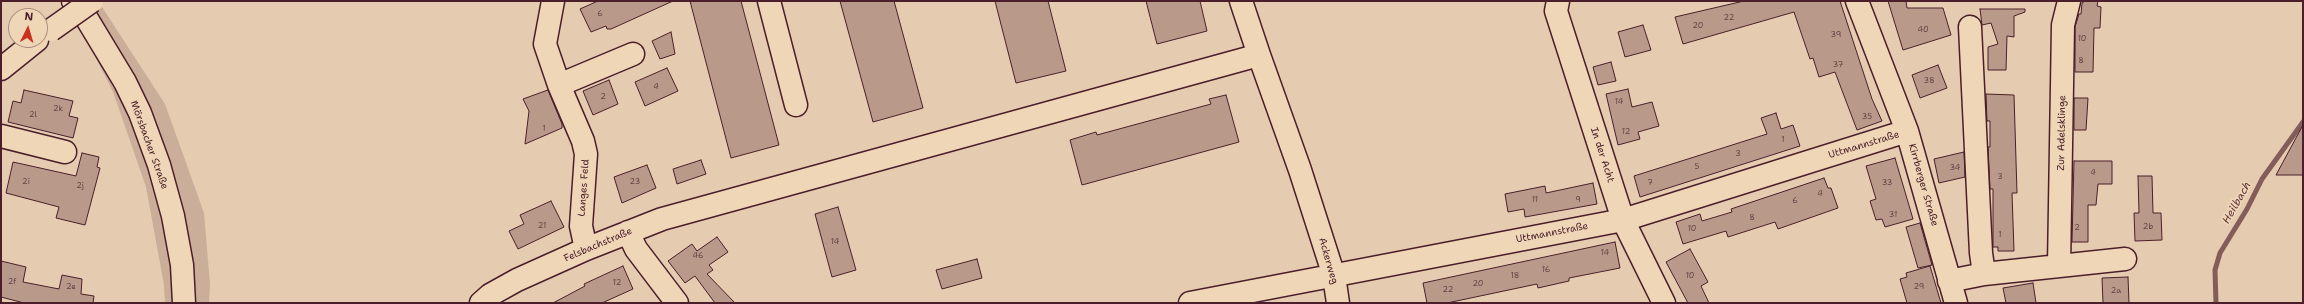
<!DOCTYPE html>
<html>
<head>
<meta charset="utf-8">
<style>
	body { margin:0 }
	#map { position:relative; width:2304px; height:304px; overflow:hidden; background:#e5cbaf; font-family:"Shantell Sans",sans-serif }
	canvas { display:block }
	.frame { position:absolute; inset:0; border:2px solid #4a1f2b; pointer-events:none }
	.north { position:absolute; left:8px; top:8px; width:40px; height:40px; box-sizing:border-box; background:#efd6b7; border:1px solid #ad8d7f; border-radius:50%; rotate:5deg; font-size:11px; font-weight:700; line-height:16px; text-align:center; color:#4a1f2b }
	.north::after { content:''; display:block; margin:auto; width:14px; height:18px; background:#c8321e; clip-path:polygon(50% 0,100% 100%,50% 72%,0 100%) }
</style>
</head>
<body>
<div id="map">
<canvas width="2304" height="304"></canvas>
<div class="frame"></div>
<div class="north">N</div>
</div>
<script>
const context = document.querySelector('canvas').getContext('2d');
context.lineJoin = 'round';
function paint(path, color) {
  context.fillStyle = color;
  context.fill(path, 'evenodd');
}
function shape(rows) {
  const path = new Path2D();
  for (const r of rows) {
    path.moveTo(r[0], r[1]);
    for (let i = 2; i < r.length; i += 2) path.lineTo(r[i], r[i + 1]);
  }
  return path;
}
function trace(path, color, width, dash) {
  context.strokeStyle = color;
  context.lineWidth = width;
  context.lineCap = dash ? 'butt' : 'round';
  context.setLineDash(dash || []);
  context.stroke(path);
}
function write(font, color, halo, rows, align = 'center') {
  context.font = font + ' "Shantell Sans",sans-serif';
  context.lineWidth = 3.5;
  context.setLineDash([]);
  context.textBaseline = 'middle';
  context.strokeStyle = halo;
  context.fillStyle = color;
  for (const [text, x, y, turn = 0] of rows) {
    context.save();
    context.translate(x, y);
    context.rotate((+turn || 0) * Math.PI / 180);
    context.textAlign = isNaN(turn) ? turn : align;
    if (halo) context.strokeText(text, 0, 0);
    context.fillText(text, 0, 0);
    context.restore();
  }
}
paint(shape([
	[102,7,165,104,204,213,210,284,209,303,165,303,164,285,146,187,113,92,87,40,76,26]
]), '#cbae99');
trace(shape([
	[2216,303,2215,270,2220,253,2247,209,2262,179,2303,122]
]), '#825d5a', 5);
const building = shape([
	[598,1,673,1,611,29,607,29,606,26,591,32,580,9,598,1],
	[690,1,741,1,779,145,731,158,690,1],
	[840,1,894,1,923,108,873,122,840,1],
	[995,1,1048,1,1066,71,1016,83,995,1],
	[1146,1,1200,1,1207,31,1157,44,1146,1],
	[1744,1,1840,1,1872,99,1882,121,1857,130,1835,72,1819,77,1813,58,1810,59,1794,12,1683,44,1675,17,1744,1],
	[1888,1,1906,1,1907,8,1943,8,1951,35,1903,50,1888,1],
	[2085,1,2098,1,2097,6,2101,7,2100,28,2094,28,2093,72,2075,72,2075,27,2079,14,2081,14,2082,3,2085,1],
	[1980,9,2025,9,2025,12,2014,16,2014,37,2007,36,2006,70,1988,70,1988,47,1998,44,1991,23,1982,25,1980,9],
	[1643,25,1651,50,1625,57,1618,32,1643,25],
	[671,32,675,54,660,59,652,41,671,32],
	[1611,62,1616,81,1598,85,1593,67,1611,62],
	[1938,65,1947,88,1920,98,1912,75,1938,65],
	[667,68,678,91,645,106,635,82,667,68],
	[609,80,618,104,593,115,583,91,609,80],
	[1628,89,1632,107,1652,102,1659,126,1638,132,1640,139,1618,145,1606,94,1628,89],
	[24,90,73,101,69,116,78,118,73,138,8,122,13,101,21,103,24,90],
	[548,90,562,124,562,128,525,144,529,111,523,99,548,90],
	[1986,94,2014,95,2017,193,2012,193,2014,251,1998,251,1998,247,1993,247,1993,189,1990,189,1988,147,1990,147,1990,121,1987,121,1986,94],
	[1226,95,1239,142,1082,185,1070,140,1096,132,1097,135,1211,104,1209,99,1226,95],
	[2074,98,2088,98,2086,130,2074,130,2074,98],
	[1776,113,1781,129,1793,125,1800,146,1640,197,1634,176,1767,134,1761,118,1776,113],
	[2303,125,2303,175,2276,175,2303,125],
	[1964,152,1965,177,1939,183,1934,159,1964,152],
	[82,153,99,157,97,167,100,168,85,225,56,218,59,207,6,193,13,162,76,176,82,153],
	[1895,158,1913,219,1885,227,1882,219,1876,220,1870,201,1876,199,1866,166,1895,158],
	[701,160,706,174,677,184,673,169,701,160],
	[2074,161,2112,161,2112,184,2098,184,2096,205,2088,205,2088,242,2072,242,2074,161],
	[647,165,656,188,622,203,614,177,647,165],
	[2138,176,2152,176,2153,213,2161,213,2162,240,2135,241,2134,213,2139,213,2138,176],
	[1824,178,1828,188,1831,188,1838,208,1778,229,1775,222,1728,237,1726,231,1683,244,1676,222,1700,214,1702,221,1732,212,1731,209,1824,178],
	[1593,183,1597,204,1525,217,1524,209,1508,212,1505,194,1545,186,1546,193,1593,183],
	[551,201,564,227,518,249,509,231,524,224,520,215,551,201],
	[838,207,856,270,832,277,815,214,838,207],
	[1920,223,1932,265,1918,268,1906,227,1920,223],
	[717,237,728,252,709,265,713,270,707,274,735,303,715,303,695,276,685,283,668,261,692,244,697,251,717,237],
	[1615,242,1620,268,1569,278,1569,281,1538,288,1537,284,1447,303,1427,303,1423,283,1615,242],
	[1690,249,1708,282,1701,286,1709,303,1688,303,1666,262,1690,249],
	[977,259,982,278,942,289,936,270,977,259],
	[1,261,26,267,23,282,59,289,62,275,82,279,81,294,94,296,93,303,24,303,1,297,1,261],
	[623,266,633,289,602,303,553,303,585,286,584,284,623,266],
	[1930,266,1941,303,1907,303,1900,279,1907,277,1906,273,1930,266],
	[2128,277,2129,303,2103,303,2102,278,2128,277],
	[2033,283,2036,303,2006,303,2003,288,2033,283]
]);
paint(building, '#b99a8a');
trace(building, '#4a1f2b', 1);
const minor = shape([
	[553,1,545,44,559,85,583,141,586,154,581,226,586,249],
	[769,1,796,105],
	[1241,1,1259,55],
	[1558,1,1556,11,1623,220,1664,303],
	[1857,1,1907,131,1956,303],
	[1970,27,1981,253,1984,274],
	[1,69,37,40],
	[559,85,633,54],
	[1,136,65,152],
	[628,232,636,249,677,303],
	[2059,266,2063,25,2069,1],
	[1949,281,1984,274,2125,259],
	[481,303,490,295,517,280,586,249,662,219,1259,55,1300,170,1334,276,1338,303],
	[1190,303,1623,220,1907,131]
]);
const major = shape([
	[73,1,87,19,125,82,140,113,159,165,173,216,182,265,184,303]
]);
trace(minor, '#4a1f2b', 25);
trace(major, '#4a1f2b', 25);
trace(minor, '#efd6b7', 22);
trace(major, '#efd6b7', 22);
const minorBridge = shape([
	[51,30,92,1]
]);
trace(minorBridge, '#4a1f2b', 25, []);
trace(minorBridge, '#efd6b7', 22);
write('8px', '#663e43', null, [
	["6",600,14],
	["22",1729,18],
	["20",1698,26],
	["40",1923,30],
	["39",1836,35],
	["10",2082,39],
	["8",2081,61],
	["37",1838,65],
	["38",1929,81],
	["4",656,87],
	["2",603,97],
	["14",1619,102],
	["2k",58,109],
	["2l",33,115],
	["35",1867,117],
	["1",544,129],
	["12",1626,132],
	["1",1783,140],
	["3",1738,154],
	["5",1697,167],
	["34",1955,168],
	["4",2093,173],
	["3",2000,177],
	["2i",26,182],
	["23",635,182],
	["7",1650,183],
	["33",1887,183],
	["2j",80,186],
	["4",1820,194],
	["11",1535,200],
	["9",1578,200],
	["6",1795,201],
	["31",1893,215],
	["8",1752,218],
	["21",542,226],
	["2b",2148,227],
	["2",2077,228],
	["10",1692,229],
	["1",2000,235],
	["14",835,242],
	["14",1605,253],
	["46",698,256],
	["16",1546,270],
	["18",1515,276],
	["10",1690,276],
	["2f",12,282],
	["12",617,283],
	["20",1478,284],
	["2e",71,287],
	["29",1919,287],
	["22",1448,290],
	["2a",2116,291]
]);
write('10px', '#4a1f2b', '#efd6b7', [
	["Zur Adelsklinge",2062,133,-89],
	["Mörsbacher Straße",149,145,70],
	["Uttmannstraße",1864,145,-17],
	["In der Acht",1602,155,72],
	["Kirrberger Straße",1923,185,74],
	["Langes Feld",584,188,-86],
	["Uttmannstraße",1552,233,-11],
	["Felsbachstraße",598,245,-23],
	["Ackerweg",1328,261,74]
]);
write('italic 11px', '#62393f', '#efd6b7', [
	["Heilbach",2237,203,-60]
]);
</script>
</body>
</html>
